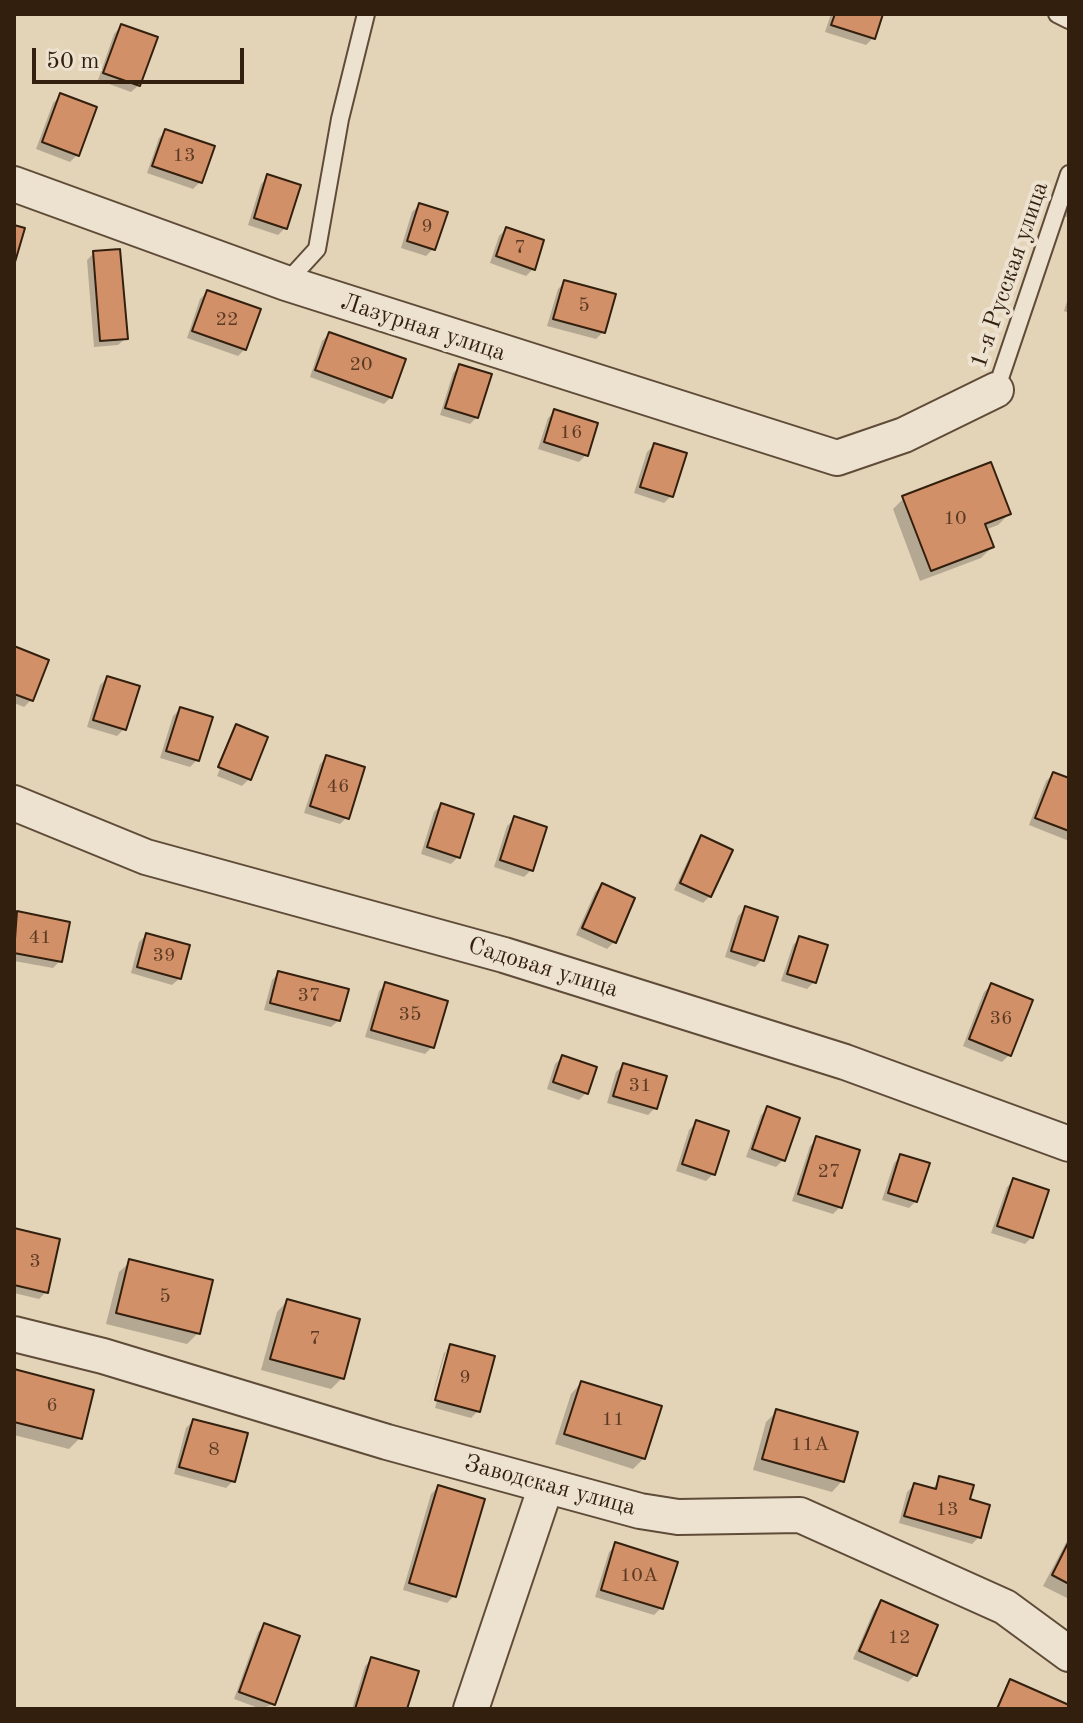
<!DOCTYPE html>
<html>
<head>
<meta charset="utf-8">
<style>
	body { margin:0 }
	#map { position:relative; width:1083px; height:1723px; overflow:hidden; background:#e3d3b7; font-family:"Old Standard TT",serif }
	canvas { display:block }
	.frame { position:absolute; inset:0; border:16px solid #331f0e; pointer-events:none }
	.scale { position:absolute; left:32px; top:48px; width:212px; height:36px; box-sizing:border-box; border:4px solid #331f0e; border-top:0; padding-left:10px; font-size:24px; line-height:28px; white-space:nowrap; color:#331f0e; -webkit-text-stroke:6px #ede2d0; paint-order:stroke }
</style>
</head>
<body>
<div id="map">
<canvas width="1083" height="1723"></canvas>
<div class="frame"></div>
<div class="scale">50 m</div>
</div>
<script>
const context = document.querySelector('canvas').getContext('2d');
context.lineJoin = 'round';
function paint(path, color) {
  context.fillStyle = color;
  context.fill(path, 'evenodd');
}
function shape(rows) {
  const path = new Path2D();
  for (const r of rows) {
    path.moveTo(r[0], r[1]);
    for (let i = 2; i < r.length; i += 2) path.lineTo(r[i], r[i + 1]);
  }
  return path;
}
function trace(path, color, width, dash) {
  context.strokeStyle = color;
  context.lineWidth = width;
  context.lineCap = dash ? 'butt' : 'round';
  context.setLineDash(dash || []);
  context.stroke(path);
}
function write(font, color, halo, rows, align = 'center') {
  context.font = font + ' "Old Standard TT",serif';
  context.lineWidth = 8;
  context.setLineDash([]);
  context.textBaseline = 'middle';
  context.strokeStyle = halo;
  context.fillStyle = color;
  for (const [text, x, y, turn = 0] of rows) {
    context.save();
    context.translate(x, y);
    context.rotate((+turn || 0) * Math.PI / 180);
    context.textAlign = isNaN(turn) ? turn : align;
    if (halo) context.strokeText(text, 0, 0);
    context.fillText(text, 0, 0);
    context.restore();
  }
}
paint(shape([
	[831,14,881,14,873,38,866,45,825,32],
	[121,26,139,85,131,92,98,80,114,34],
	[60,96,77,155,70,162,36,149,53,103],
	[166,131,212,147,200,182,193,189,147,173,159,138],
	[268,177,285,228,278,235,248,225,261,184],
	[1069,200,1069,218,1064,216],
	[419,205,433,249,426,256,401,248,412,212],
	[506,229,533,269,526,276,490,263,499,236],
	[94,253,126,338,118,345,94,347,87,260],
	[565,282,603,332,596,339,547,326,558,289],
	[207,292,245,349,238,356,187,338,200,299],
	[1069,295,1069,313,1064,311],
	[329,334,391,397,384,404,310,377,322,341],
	[460,366,477,417,470,424,440,415,453,373],
	[555,411,586,455,579,462,538,449,548,418],
	[654,445,671,496,664,503,634,493,647,452],
	[904,498,1009,514,998,525,985,530,992,547,981,558,920,581,893,509],
	[14,648,31,700,24,707,14,703],
	[107,678,124,729,117,736,87,727,100,685],
	[180,709,197,760,190,767,160,758,173,716],
	[236,727,249,779,242,786,217,776,235,732,231,732],
	[327,757,347,817,340,824,304,813,320,764],
	[1053,774,1069,780,1069,841,1029,825,1046,781],
	[441,805,458,857,451,864,421,854,434,812],
	[514,819,531,870,524,877,494,867,507,826],
	[702,838,710,896,703,903,674,890,695,845],
	[602,885,614,942,607,949,576,935,595,892],
	[745,909,762,960,755,967,725,957,738,916],
	[17,913,60,961,53,968,14,961,14,916],
	[146,935,180,978,172,985,131,973,139,942],
	[800,938,814,982,807,989,781,981,793,945],
	[279,973,339,1020,331,1027,264,1010,272,980],
	[386,984,432,1047,425,1054,365,1037,379,991],
	[991,985,1009,1055,1002,1062,963,1046,984,992],
	[562,1057,586,1093,579,1100,547,1089,555,1064],
	[623,1065,655,1108,648,1115,607,1103,616,1072],
	[768,1108,798,1119,783,1160,776,1167,746,1157,761,1115],
	[696,1123,713,1174,706,1181,676,1171,689,1130],
	[817,1139,840,1207,833,1214,792,1201,810,1146],
	[901,1156,916,1201,909,1208,882,1200,894,1163],
	[1014,1180,1032,1237,1025,1244,991,1233,1007,1187],
	[14,1230,46,1292,39,1299,14,1293],
	[130,1262,198,1333,187,1344,106,1324,119,1272],
	[287,1301,342,1378,331,1389,261,1370,277,1312],
	[451,1346,478,1411,471,1418,435,1408,450,1351,446,1351,429,1407,444,1353],
	[14,1371,80,1438,69,1449,14,1435],
	[581,1383,644,1458,633,1469,555,1444,571,1394],
	[777,1411,842,1481,832,1492,753,1470,766,1422],
	[193,1421,233,1481,226,1488,174,1474,186,1428],
	[940,1478,968,1501,979,1537,972,1544,899,1523,907,1492,914,1485,932,1490],
	[438,1487,454,1596,447,1603,403,1590,431,1494],
	[1069,1537,1069,1599,1043,1586],
	[616,1545,661,1608,654,1615,595,1597,609,1552],
	[881,1603,915,1675,908,1682,853,1659,874,1610],
	[265,1625,273,1704,261,1709,234,1699,258,1632],
	[372,1659,405,1709,352,1709,365,1666],
	[1011,1682,1067,1709,995,1709]
]), '#0003');
const building = shape([
	[835,14,883,14,875,39,831,25,835,14],
	[121,24,158,37,140,86,103,73,121,24],
	[60,93,97,107,79,156,42,142,60,93],
	[165,129,215,146,202,183,152,166,165,129],
	[267,174,301,185,287,229,254,218,267,174],
	[419,203,448,212,435,250,407,241,419,203],
	[14,225,25,228,15,262,14,261,14,225],
	[506,227,544,240,535,270,496,256,506,227],
	[120,249,128,339,100,341,93,251,120,249],
	[564,280,616,294,605,333,553,319,564,280],
	[207,290,261,309,246,350,192,331,207,290],
	[329,332,406,359,392,398,315,370,329,332],
	[459,364,492,374,478,418,445,408,459,364],
	[554,409,598,423,588,456,544,442,554,409],
	[654,443,687,453,673,497,640,487,654,443],
	[991,462,1011,514,985,524,994,547,931,571,902,496,991,462],
	[14,646,49,660,33,701,14,694,14,646],
	[107,676,140,686,126,730,93,720,107,676],
	[180,707,213,717,199,761,166,751,180,707],
	[236,724,268,737,251,780,218,767,236,724],
	[326,755,365,767,349,819,310,806,326,755],
	[1053,772,1069,778,1069,831,1035,818,1053,772],
	[441,803,474,814,460,858,427,847,441,803],
	[514,816,547,827,533,871,500,860,514,816],
	[701,835,733,850,711,897,680,883,701,835],
	[602,883,635,898,616,943,582,928,602,883],
	[745,906,778,917,764,961,731,951,745,906],
	[17,911,70,922,62,962,14,953,17,911],
	[146,933,190,945,181,979,137,967,146,933],
	[799,936,828,945,816,983,787,974,799,936],
	[278,971,349,989,340,1021,270,1003,278,971],
	[385,982,448,1001,434,1048,371,1030,385,982],
	[991,983,1033,1000,1011,1056,969,1039,991,983],
	[562,1055,597,1067,588,1094,553,1082,562,1055],
	[623,1063,667,1076,657,1109,613,1096,623,1063],
	[767,1106,800,1118,785,1161,752,1149,767,1106],
	[696,1120,729,1131,715,1175,682,1164,696,1120],
	[816,1136,860,1150,842,1208,798,1194,816,1136],
	[900,1154,930,1163,917,1202,888,1193,900,1154],
	[1013,1178,1049,1190,1033,1238,997,1226,1013,1178],
	[14,1228,60,1239,48,1293,14,1285,14,1228],
	[129,1259,213,1280,200,1334,116,1313,129,1259],
	[287,1299,360,1319,344,1379,270,1359,287,1299],
	[450,1344,495,1356,480,1412,435,1400,450,1344],
	[14,1369,94,1390,82,1439,14,1422,14,1369],
	[581,1381,662,1406,645,1459,564,1434,581,1381],
	[776,1409,858,1432,844,1482,762,1459,776,1409],
	[193,1419,248,1433,235,1482,179,1467,193,1419],
	[939,1476,974,1485,970,1499,990,1505,981,1538,904,1516,914,1483,936,1489,939,1476],
	[438,1485,485,1499,456,1597,409,1583,438,1485],
	[1069,1541,1069,1584,1052,1575,1069,1541],
	[615,1542,678,1562,663,1609,601,1590,615,1542],
	[881,1600,938,1625,917,1676,859,1651,881,1600],
	[264,1623,300,1636,275,1705,239,1692,264,1623],
	[371,1657,419,1671,407,1709,355,1709,371,1657],
	[1010,1679,1069,1705,1069,1709,997,1709,1010,1679]
]);
paint(building, '#d29068');
trace(building, '#331f0e', 2);
const service = shape([
	[1057,14,1069,20],
	[286,283,317,249,340,119,366,14],
	[996,390,1069,174]
]);
const minor = shape([
	[14,184,286,283,837,458,904,435,996,390],
	[14,803,146,857,504,955,845,1062,1069,1144],
	[14,1334,103,1356,387,1442,640,1511,678,1517,800,1515,1005,1607,1069,1654],
	[471,1709,546,1486]
]);
trace(service, '#5f4c38', 20);
trace(minor, '#5f4c38', 38);
trace(service, '#ede2d0', 16);
trace(minor, '#ede2d0', 34);
write('20px', '#5b3b24', null, [
	["13",184,156],
	["9",427,227],
	["7",520,248],
	["5",584,306],
	["22",227,320],
	["20",361,365],
	["16",571,433],
	["10",955,519],
	["46",338,787],
	["41",40,938],
	["39",164,956],
	["37",309,996],
	["35",410,1015],
	["36",1001,1019],
	["31",640,1086],
	["27",829,1172],
	["3",35,1262],
	["5",165,1297],
	["7",315,1339],
	["9",465,1378],
	["6",52,1406],
	["11",613,1420],
	["11А",810,1445],
	["8",214,1450],
	["13",947,1510],
	["10А",639,1576],
	["12",899,1638]
]);
write('24px', '#331f0e', '#ede2d0', [
	["1-я Русская улица",1010,275,-71],
	["Лазурная улица",423,328,18],
	["Садовая улица",543,968,17],
	["Заводская улица",550,1486,15]
]);
</script>
</body>
</html>
